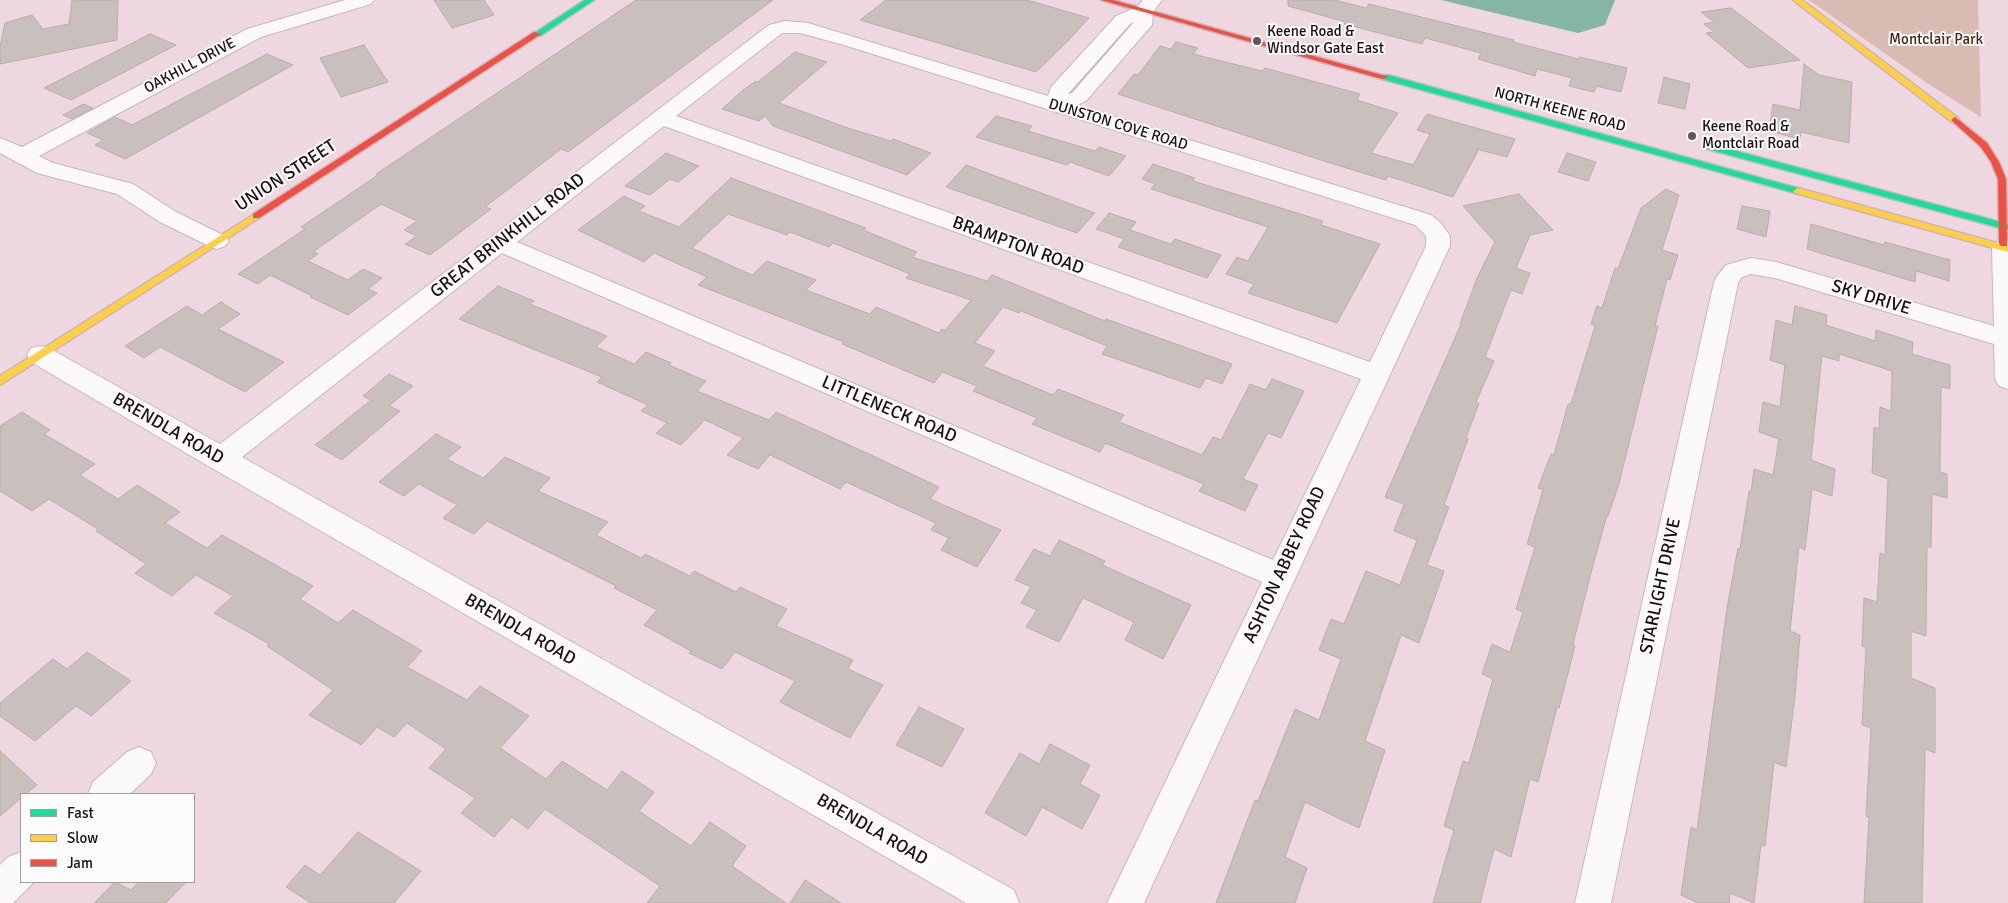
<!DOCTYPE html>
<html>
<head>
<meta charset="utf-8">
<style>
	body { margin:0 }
	#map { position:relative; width:2008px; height:903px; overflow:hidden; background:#eed7e1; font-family:Signika,sans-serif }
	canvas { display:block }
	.legend { position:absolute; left:20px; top:793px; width:175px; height:90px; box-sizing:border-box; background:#fcfcfc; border:1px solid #a29da0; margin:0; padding:6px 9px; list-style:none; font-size:15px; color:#1c0e15 }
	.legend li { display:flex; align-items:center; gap:10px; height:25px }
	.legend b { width:25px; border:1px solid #a29da0 }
</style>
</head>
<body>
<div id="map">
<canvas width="2008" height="903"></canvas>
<ul class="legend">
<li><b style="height:6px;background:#16e098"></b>Fast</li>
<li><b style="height:6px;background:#ffcf43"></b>Slow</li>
<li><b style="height:6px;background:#f24e42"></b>Jam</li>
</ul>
</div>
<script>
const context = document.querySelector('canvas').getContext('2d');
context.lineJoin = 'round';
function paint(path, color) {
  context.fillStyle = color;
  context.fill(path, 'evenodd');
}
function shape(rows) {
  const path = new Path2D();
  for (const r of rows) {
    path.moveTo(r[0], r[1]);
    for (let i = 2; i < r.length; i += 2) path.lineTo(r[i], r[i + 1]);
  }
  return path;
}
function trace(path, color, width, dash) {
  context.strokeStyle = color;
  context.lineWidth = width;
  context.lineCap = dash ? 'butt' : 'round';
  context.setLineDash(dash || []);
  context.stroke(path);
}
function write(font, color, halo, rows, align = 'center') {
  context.font = font + ' Signika,sans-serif';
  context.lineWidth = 4;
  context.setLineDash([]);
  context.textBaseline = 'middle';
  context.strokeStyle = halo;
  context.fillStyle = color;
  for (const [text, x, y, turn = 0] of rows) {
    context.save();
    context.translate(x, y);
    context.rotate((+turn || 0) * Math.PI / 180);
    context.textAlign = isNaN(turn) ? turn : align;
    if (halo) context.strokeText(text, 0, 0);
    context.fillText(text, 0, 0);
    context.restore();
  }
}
paint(shape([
	[1809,0,1978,0,1981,117,1927,83]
]), '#dabbb3');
paint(shape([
	[1441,0,1615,0,1605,25,1578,33]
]), '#85b5a6');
const building = shape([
	[72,0,118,0,117,40,0,64,0,47,5,23,32,15,43,29,69,24,72,0],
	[434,0,484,0,494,15,452,28,434,0],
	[636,0,773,0,568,152,561,149,485,207,491,209,430,255,405,244,417,236,404,230,417,221,381,204,313,252,318,254,308,261,348,280,363,269,382,278,368,289,377,293,348,315,310,297,312,296,270,275,258,284,238,274,305,229,301,227,378,175,376,174,636,0],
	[886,0,1027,0,1089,18,1068,41,1036,72,860,20,886,0],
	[1288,0,1334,0,1366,8,1369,4,1514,40,1513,42,1578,59,1579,57,1627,68,1621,92,1596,86,1594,92,1569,86,1572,78,1537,69,1535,76,1478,59,1481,53,1425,38,1422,44,1344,24,1346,22,1288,6,1288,0],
	[1731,8,1800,60,1748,68,1706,33,1714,32,1704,24,1714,22,1701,12,1731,8],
	[150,34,176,45,71,100,44,88,150,34],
	[1176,42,1198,48,1193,54,1262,71,1265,68,1360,94,1357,100,1398,113,1371,153,1413,165,1430,134,1417,130,1427,114,1515,139,1507,157,1476,149,1478,151,1453,197,1388,176,1386,180,1327,162,1118,94,1134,74,1138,75,1160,46,1171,49,1176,42],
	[364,45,388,82,341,97,320,58,364,45],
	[795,52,827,62,779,103,848,128,891,141,893,139,931,153,907,175,773,126,765,116,759,121,722,109,743,90,756,81,758,82,795,52],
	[267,54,293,65,125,159,95,145,103,140,87,133,115,117,132,125,267,54],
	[1804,64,1819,75,1852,82,1849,143,1801,132,1800,139,1769,131,1773,104,1800,110,1804,64],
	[1664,77,1690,84,1685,109,1658,103,1664,77],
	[83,104,93,108,72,119,63,115,83,104],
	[996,116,1032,126,1028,131,1095,151,1099,147,1126,156,1109,176,1070,162,1067,165,976,137,996,116],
	[666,153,699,166,678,182,670,179,650,195,625,186,666,153],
	[1567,153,1596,162,1588,181,1558,172,1567,153],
	[1153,164,1195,178,1193,181,1323,221,1321,225,1380,244,1337,323,1248,293,1254,284,1226,274,1237,257,1248,261,1268,227,1151,189,1155,184,1142,179,1153,164],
	[966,165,1095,213,1077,233,946,187,966,165],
	[731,178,866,228,863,230,917,252,912,257,987,281,992,275,1105,321,1106,319,1232,364,1222,384,1206,378,1200,388,1102,354,1107,346,1021,311,1019,313,1003,307,975,343,995,351,983,366,1053,395,1058,389,1124,415,1119,422,1202,455,1213,437,1221,440,1250,384,1266,390,1272,379,1304,391,1281,438,1268,433,1243,479,1258,485,1245,511,1199,491,1204,484,1105,443,1100,452,1032,424,1037,418,973,391,977,386,942,372,934,383,842,344,844,342,698,285,707,277,654,253,644,262,578,230,624,196,645,206,639,211,679,227,731,178],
	[728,214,787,235,790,232,829,247,833,243,910,274,906,278,971,300,945,330,942,329,939,333,876,307,870,314,806,290,816,280,767,261,752,275,692,248,728,214],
	[1666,189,1679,195,1662,250,1678,255,1670,280,1667,279,1655,326,1658,326,1618,487,1608,516,1607,515,1592,569,1573,644,1575,646,1559,708,1557,707,1538,782,1530,779,1511,857,1494,849,1480,903,1433,903,1454,830,1444,826,1463,761,1469,763,1493,679,1482,674,1492,644,1510,652,1523,612,1516,609,1535,547,1527,544,1543,490,1538,488,1551,454,1554,455,1568,404,1571,404,1595,326,1591,324,1597,306,1602,308,1615,268,1618,269,1641,208,1666,189],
	[1519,194,1553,230,1530,235,1516,268,1530,273,1522,294,1511,290,1485,357,1494,361,1476,402,1479,403,1466,438,1468,439,1444,505,1449,507,1427,565,1444,571,1419,643,1401,635,1365,741,1385,750,1359,828,1305,802,1285,857,1307,868,1295,903,1216,903,1255,800,1258,801,1295,709,1319,720,1341,659,1319,650,1331,619,1344,624,1366,571,1400,585,1417,540,1394,531,1404,504,1385,497,1461,324,1460,324,1477,278,1495,242,1463,206,1519,194],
	[1742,206,1770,211,1766,237,1737,229,1742,206],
	[1109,213,1136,222,1130,230,1171,244,1175,239,1221,255,1207,278,1118,247,1124,239,1096,229,1109,213],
	[1811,224,1884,245,1885,242,1950,260,1949,281,1916,271,1915,282,1807,249,1811,224],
	[498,286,534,301,530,304,607,336,596,347,634,364,646,352,671,363,669,365,706,381,697,391,769,420,776,412,869,454,939,487,930,499,1001,530,977,567,941,550,949,538,931,530,936,523,846,482,840,489,770,455,758,469,727,455,743,438,705,420,681,445,656,433,667,423,641,411,648,405,597,382,602,377,459,319,498,286],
	[221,302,240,314,218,329,284,362,245,392,160,347,144,358,125,346,187,306,202,315,221,302],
	[1795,306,1827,315,1826,325,1875,341,1876,330,1913,342,1912,354,1950,365,1950,389,1941,387,1940,472,1947,474,1947,498,1932,494,1931,548,1927,546,1926,636,1911,631,1911,678,1935,688,1935,753,1925,749,1922,903,1864,903,1869,817,1866,816,1871,728,1862,725,1866,648,1862,646,1864,598,1877,602,1880,553,1885,555,1888,479,1872,473,1874,427,1879,429,1880,407,1891,411,1892,371,1839,354,1839,361,1822,356,1811,460,1835,469,1832,496,1812,489,1805,550,1799,547,1790,631,1800,635,1795,696,1786,767,1774,762,1765,846,1761,845,1754,903,1730,893,1729,903,1698,903,1681,895,1691,827,1697,830,1727,608,1738,548,1740,549,1749,491,1751,492,1754,469,1773,475,1779,439,1759,432,1763,402,1780,407,1785,365,1770,360,1776,320,1792,325,1795,306],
	[389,374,413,386,389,406,400,411,342,460,315,445,371,400,363,396,389,374],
	[22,412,50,430,44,434,95,464,80,475,118,499,137,485,180,512,165,523,207,548,222,535,313,586,300,599,338,623,353,610,422,651,407,667,467,700,480,686,529,716,500,748,546,779,562,761,607,790,622,771,654,792,639,811,691,846,710,822,746,846,732,866,786,903,647,903,660,886,545,809,528,829,512,817,494,837,461,813,475,798,429,768,446,749,407,723,394,737,377,727,361,745,309,715,333,690,267,646,269,644,214,613,233,596,196,575,172,596,135,573,146,564,96,531,98,529,49,499,32,511,0,491,0,426,22,412],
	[436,434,461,447,447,459,483,478,505,457,550,478,538,491,608,522,596,535,641,558,645,554,690,576,694,571,736,592,740,587,787,609,776,626,853,660,848,669,883,685,850,738,780,702,795,681,735,652,722,669,689,653,691,651,644,625,657,610,614,588,616,586,487,521,474,534,443,518,457,505,419,484,404,496,379,482,436,434],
	[1059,540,1105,561,1102,565,1191,605,1163,659,1125,640,1134,622,1083,598,1059,642,1026,627,1037,610,1021,603,1031,587,1015,580,1034,549,1050,556,1059,540],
	[87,652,131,681,91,716,76,706,35,741,0,716,0,703,53,659,67,669,87,652],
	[919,707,964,729,942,767,896,745,919,707],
	[1050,744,1090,765,1080,784,1100,795,1082,829,1042,807,1026,836,985,813,1020,753,1039,764,1050,744],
	[0,751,37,785,26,794,21,794,21,798,0,816,0,751],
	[358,832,421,871,394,903,311,903,286,887,305,865,320,875,358,832],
	[805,880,841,903,790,903,805,880],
	[115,882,131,890,139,882,186,882,166,903,94,903,115,882]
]);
paint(building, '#c9bfbc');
trace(building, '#b8aeab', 1);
const street = shape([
	[345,0,374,0,371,4,261,37,39,156,53,163,133,184,176,212,225,236,229,241,225,246,217,249,209,246,160,222,117,194,37,173,0,153,0,138,22,147,247,29,345,0],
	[1143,0,1162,0,1153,12,1152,25,1086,101,1077,105,1431,215,1441,223,1450,236,1450,246,1144,903,1107,903,1262,582,502,253,242,457,1014,890,1019,903,966,903,210,467,31,362,27,355,31,348,40,346,49,348,220,444,769,25,785,21,808,23,1048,96,1051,87,1116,16,1137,7,1143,0],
	[1134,22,1072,93,1068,94,1130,24,1134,22],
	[782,33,800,33,844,45,1415,225,1426,236,1426,246,1370,362,676,116,782,33],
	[664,126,1361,379,1273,560,517,242,664,126],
	[2004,240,2008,241,2008,389,1999,386,1995,379,1994,344,1775,278,1751,274,1742,277,1738,283,1611,903,1575,903,1714,282,1717,276,1726,265,1751,258,1776,262,1994,326,1992,248,1996,243,2004,240],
	[139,747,151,752,156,763,151,774,130,794,88,794,93,782,127,752,139,747],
	[21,852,21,882,34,882,13,903,0,903,0,865,8,857,21,852]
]);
const fast = shape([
	[585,0,594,0,540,36,533,34,585,0],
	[1382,75,1388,75,1801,189,1803,191,1798,194,1795,193,1382,79,1382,75],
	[1710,144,2008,224,2008,230,1707,149,1706,147,1710,144]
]);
const slow = shape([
	[1793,0,1802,0,1958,118,1958,122,1952,122,1793,0],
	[1798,188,2008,246,2008,252,1795,193,1793,191,1798,188],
	[256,213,259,214,259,218,0,385,0,376,256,213]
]);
const jam = shape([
	[1101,0,1113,0,1389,77,1382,79,1101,0],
	[534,32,541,34,259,218,253,218,253,214,534,32],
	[1955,117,1987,143,1999,162,2006,179,2007,246,2001,246,1999,244,1998,179,1991,162,1981,147,1951,120,1955,117]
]);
trace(street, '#c9b7bf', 2);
trace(fast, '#c9b7bf', 3);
trace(slow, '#c9b7bf', 3);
trace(jam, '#c9b7bf', 3);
paint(street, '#fcf9fa');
paint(fast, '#16e098');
paint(slow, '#ffcf43');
paint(jam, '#f24e42');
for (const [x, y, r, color] of [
	[1257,41,5,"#66545c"],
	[1692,136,5,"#66545c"]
]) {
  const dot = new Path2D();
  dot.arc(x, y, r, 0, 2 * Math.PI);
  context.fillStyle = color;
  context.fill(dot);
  trace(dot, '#fcfcfc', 2);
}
write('15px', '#1c0e15', '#fcfcfc', [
	["Keene Road &",1267,32],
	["Windsor Gate East",1267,49],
	["Keene Road &",1702,127],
	["Montclair Road",1702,144]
], 'left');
write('15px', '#4b2409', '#fcfcfc', [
	["Montclair Park",1936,40]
]);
write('15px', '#1c0e15', '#fcfcfc', [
	["OAKHILL DRIVE",190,66,-28],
	["NORTH KEENE ROAD",1560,110,15],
	["DUNSTON COVE ROAD",1118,125,17]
]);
write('18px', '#1c0e15', '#fcfcfc', [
	["UNION STREET",286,176,-33],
	["GREAT BRINKHILL ROAD",508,236,-38],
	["BRAMPTON ROAD",1018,246,20],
	["SKY DRIVE",1871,298,17],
	["LITTLENECK ROAD",889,410,23],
	["BRENDLA ROAD",168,429,30],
	["ASHTON ABBEY ROAD",1285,565,-65],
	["STARLIGHT DRIVE",1661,586,-78],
	["BRENDLA ROAD",520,630,30],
	["BRENDLA ROAD",872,830,30]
]);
</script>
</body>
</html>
